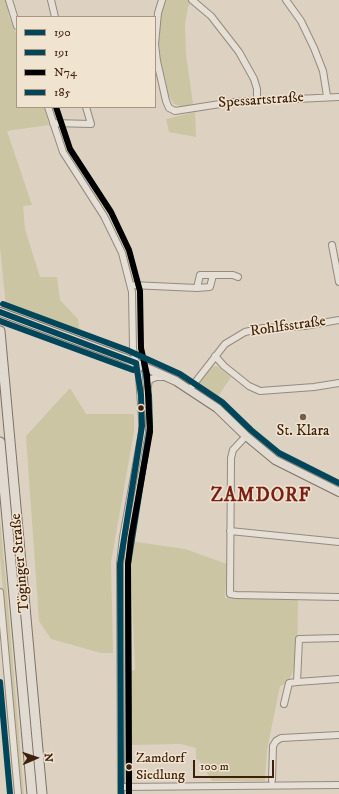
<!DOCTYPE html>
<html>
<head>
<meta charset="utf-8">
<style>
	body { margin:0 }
	#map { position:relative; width:339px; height:794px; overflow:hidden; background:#ddd2c2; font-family:"IM FELL DW Pica",serif }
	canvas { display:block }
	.legend { position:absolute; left:16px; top:16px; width:140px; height:92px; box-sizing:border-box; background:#f0e4d0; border:1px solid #a99681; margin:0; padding:5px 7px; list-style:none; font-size:12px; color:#3f200b }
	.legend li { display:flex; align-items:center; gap:8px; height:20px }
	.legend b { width:20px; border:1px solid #a99681 }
	.north { position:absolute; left:16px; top:738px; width:40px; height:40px; -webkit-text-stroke:3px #f0e4d0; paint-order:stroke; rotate:88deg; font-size:11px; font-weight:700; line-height:16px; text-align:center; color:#3f200b }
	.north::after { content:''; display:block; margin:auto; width:14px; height:18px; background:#3f200b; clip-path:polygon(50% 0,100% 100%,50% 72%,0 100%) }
	.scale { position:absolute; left:193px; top:760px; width:81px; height:18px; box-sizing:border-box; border:2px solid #3f200b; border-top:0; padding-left:5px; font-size:12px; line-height:14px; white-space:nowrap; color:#3f200b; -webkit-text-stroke:3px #f0e4d0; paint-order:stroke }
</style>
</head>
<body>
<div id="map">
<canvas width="339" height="794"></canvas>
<ul class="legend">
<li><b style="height:5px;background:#00465a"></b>190</li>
<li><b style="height:5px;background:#00465a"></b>191</li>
<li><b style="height:5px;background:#000"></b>N74</li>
<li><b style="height:5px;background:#00465a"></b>185</li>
</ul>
<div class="north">N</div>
<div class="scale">100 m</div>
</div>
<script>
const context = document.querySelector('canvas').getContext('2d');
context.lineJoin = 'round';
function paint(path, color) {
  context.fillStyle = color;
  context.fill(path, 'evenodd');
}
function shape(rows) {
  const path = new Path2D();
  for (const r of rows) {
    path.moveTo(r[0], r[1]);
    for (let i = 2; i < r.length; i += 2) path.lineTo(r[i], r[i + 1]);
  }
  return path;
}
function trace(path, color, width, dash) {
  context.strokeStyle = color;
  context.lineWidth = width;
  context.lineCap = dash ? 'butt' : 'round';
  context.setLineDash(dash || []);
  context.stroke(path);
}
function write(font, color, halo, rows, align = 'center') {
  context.font = font + ' "IM FELL DW Pica",serif';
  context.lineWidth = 3;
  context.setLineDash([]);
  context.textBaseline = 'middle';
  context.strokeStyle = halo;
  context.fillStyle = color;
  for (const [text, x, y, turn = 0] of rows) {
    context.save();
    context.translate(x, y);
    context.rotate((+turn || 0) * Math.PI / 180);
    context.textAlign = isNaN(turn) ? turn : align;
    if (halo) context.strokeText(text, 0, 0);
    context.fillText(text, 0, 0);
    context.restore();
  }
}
paint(shape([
	[0,0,6,0,9,17,17,35,17,107,44,107,49,125,7,131,32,205,23,206,25,229,40,277,57,277,60,300,78,319,80,335,6,307,0,247],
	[166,0,192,0,188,7,185,24,186,54,193,104,183,107,174,104,169,96,161,61,159,43,161,14],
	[195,112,196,137,169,132,166,119],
	[217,366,231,377,217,398,211,393,209,394,197,385,211,367],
	[70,388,86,414,134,414,134,432,111,562,113,653,101,653,51,639,39,621,26,436],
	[0,519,7,594,24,794,22,794,6,625,0,557],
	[130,541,185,549,227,564,225,598,298,600,297,662,288,683,280,686,267,750,265,781,212,781,199,760,196,759,196,748,181,744,132,745,130,732,130,677,132,670,135,670]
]), '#cbc5a3');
const minor = shape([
	[9,0,17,26],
	[51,0,55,17],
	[162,0,158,13,155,44,157,61,166,101,169,108,175,111,233,102,339,97],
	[192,0,211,16,239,52,254,79,257,89,257,101],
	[286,0,301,21,314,48,323,71,327,96],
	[48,107,63,152,104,216,122,253,132,292,133,349,139,376,142,418,142,432,123,537,120,564,121,794],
	[53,123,91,124,86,107],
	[332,245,339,282],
	[131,285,197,288,200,275,213,275],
	[197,288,210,287,213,275,233,275,238,277],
	[215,356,224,366,249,386,260,391,314,387,339,383],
	[190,389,225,344,245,332,263,328,305,326,339,320],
	[145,404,149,380,156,377,164,377],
	[246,436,233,450,231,458,230,594,236,595,339,597],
	[230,531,339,542],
	[0,592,18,794],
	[297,682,339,679],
	[284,704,289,683,297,682,299,639,339,638],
	[272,780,273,746,276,741,281,738,339,735],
	[121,787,339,785]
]);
const major = shape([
	[0,312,124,358,176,381,217,408,246,436,275,460,339,492]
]);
const highway = shape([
	[0,331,42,794],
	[0,442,32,794]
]);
trace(minor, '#948a7e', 8);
trace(major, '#7d7267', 10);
trace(highway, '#7d7267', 11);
trace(minor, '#e5dfd6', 6);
trace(major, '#e0dad0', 8);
trace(highway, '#e0dad0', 9);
trace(shape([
	[0,312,136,363],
	[121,794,120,564,142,426,141,395,136,363]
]), '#00465a', 6);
trace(shape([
	[0,321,133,370],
	[0,682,10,794],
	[129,794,128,564,150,427,149,395,144,362]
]), '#00465a', 6);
trace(shape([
	[56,107,70,149,111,212,129,250,140,291,141,348,147,375,150,432,131,538,128,564,129,794]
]), '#000', 6);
trace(shape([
	[3,304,127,350,180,374,222,402,251,430,279,453,339,483]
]), '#00465a', 6);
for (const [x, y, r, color] of [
	[141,408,3.5,"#3f200b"],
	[303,417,4,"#765e4b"],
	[129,767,3.5,"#3f200b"]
]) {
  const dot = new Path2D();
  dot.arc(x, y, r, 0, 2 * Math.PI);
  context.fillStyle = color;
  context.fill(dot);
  trace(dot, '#f0e4d0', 1.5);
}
write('14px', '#3f200b', '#f0e4d0', [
	["Zamdorf",136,759],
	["Siedlung",136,776]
], 'left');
write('15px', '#3f200b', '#f0e4d0', [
	["Spessartstraße",261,101,-4],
	["Rohlfsstraße",288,327,-8],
	["Töginger Straße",21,563,-95]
]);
write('15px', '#3f200b', '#f0e4d0', [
	["St. Klara",303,432]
]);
context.letterSpacing = '1px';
write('bold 19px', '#7a1f14', '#f0e4d0', [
	["ZAMDORF",261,497]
]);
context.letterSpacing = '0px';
</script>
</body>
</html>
